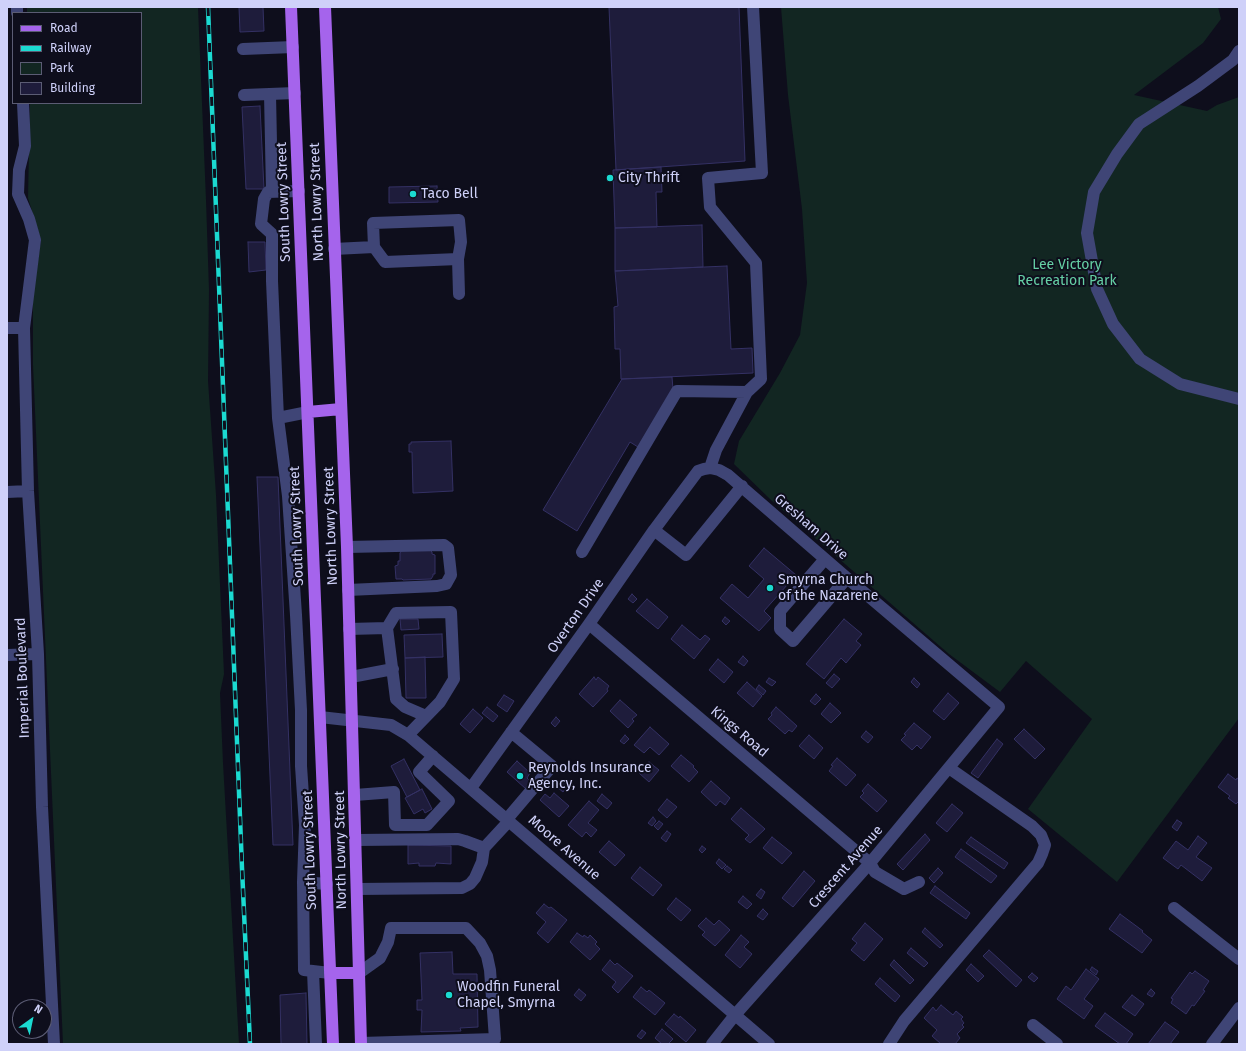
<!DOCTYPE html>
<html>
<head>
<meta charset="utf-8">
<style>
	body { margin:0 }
	#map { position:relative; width:1246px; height:1051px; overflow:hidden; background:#0e0e1c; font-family:"Fira Sans",sans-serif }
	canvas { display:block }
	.frame { position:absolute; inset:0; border:8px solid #cfd1f9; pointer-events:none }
	.legend { position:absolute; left:12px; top:12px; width:130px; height:92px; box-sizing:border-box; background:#0e0e1c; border:1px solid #5b5c74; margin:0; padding:5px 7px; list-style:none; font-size:12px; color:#cfd1f9 }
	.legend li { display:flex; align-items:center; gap:8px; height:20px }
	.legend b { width:20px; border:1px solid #5b5c74 }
	.north { position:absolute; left:12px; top:999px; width:40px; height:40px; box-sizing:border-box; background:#0e0e1c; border:1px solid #5b5c74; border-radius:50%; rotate:33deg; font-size:11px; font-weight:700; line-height:16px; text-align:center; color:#cfd1f9 }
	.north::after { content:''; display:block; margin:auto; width:14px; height:18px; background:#1bdad1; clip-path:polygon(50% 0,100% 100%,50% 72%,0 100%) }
</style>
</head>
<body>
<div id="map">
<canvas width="1246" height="1051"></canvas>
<div class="frame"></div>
<ul class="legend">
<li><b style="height:5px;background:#a564ec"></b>Road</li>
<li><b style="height:5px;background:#1bdad1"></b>Railway</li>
<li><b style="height:11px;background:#122622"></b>Park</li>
<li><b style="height:11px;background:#1e1c3b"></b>Building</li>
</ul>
<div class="north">N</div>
</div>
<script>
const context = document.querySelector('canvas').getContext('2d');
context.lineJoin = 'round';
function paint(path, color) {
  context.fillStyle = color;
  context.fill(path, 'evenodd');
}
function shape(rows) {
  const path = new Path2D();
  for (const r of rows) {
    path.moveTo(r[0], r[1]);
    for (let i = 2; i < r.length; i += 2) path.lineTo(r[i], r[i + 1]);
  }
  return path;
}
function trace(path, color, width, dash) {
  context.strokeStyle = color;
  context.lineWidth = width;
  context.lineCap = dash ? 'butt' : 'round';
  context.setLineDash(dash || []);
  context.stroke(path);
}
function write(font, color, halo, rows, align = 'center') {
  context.font = font + ' "Fira Sans",sans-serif';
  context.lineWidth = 4;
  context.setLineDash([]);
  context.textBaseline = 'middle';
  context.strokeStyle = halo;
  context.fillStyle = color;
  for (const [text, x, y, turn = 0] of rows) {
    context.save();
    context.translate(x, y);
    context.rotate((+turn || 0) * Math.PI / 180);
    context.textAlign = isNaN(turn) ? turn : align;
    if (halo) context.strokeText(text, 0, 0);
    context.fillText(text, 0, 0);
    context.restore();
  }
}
paint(shape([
	[27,7,198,7,206,200,209,290,208,381,216,495,224,674,220,693,223,763,239,1044,63,1044,33,365,33,293,41,240,28,198,30,103,141,103,141,13,27,13],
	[781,7,1218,7,1221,19,1203,43,1134,95,1207,111,1217,105,1239,97,1239,718,1117,882,1028,809,1092,719,1026,661,1000,692,949,654,771,500,734,464,739,441,780,373,800,335,807,283,802,209,788,95]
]), '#122622');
const building = shape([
	[239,7,263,7,264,31,240,32,239,7],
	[609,7,739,7,745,161,616,170,609,7],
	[260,106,264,189,246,189,242,107,260,106],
	[661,167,662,192,656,192,657,227,615,228,613,170,661,167],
	[437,186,438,202,389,203,389,187,437,186],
	[702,225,703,267,615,271,615,228,702,225],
	[248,242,265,242,266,270,249,272,248,242],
	[727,266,731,349,752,348,753,373,621,379,620,349,615,349,614,307,618,306,615,271,727,266],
	[672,377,673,389,638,447,630,442,577,531,543,510,622,379,672,377],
	[451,441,453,491,413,493,412,452,409,452,409,444,411,444,411,442,451,441],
	[257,477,278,477,293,845,273,845,257,477],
	[764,548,796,575,764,611,771,618,759,631,720,598,732,584,748,598,764,579,749,566,764,548],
	[429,549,432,552,432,554,435,555,435,574,433,574,433,576,431,579,403,580,402,579,396,579,395,566,398,565,398,561,400,561,400,553,402,550,429,549],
	[632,594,637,599,633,603,628,599,632,594],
	[647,599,668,617,658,629,636,611,647,599],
	[725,617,730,621,726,625,722,621,725,617],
	[400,619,418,619,419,629,401,630,400,619],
	[844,619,862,634,856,641,861,645,846,663,841,658,824,679,806,664,844,619],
	[682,625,700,640,705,635,710,639,694,659,671,639,682,625],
	[442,634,443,657,405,658,404,635,442,634],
	[743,656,748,661,744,666,738,662,743,656],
	[425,657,426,698,406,698,405,658,425,657],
	[718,659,733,672,724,683,709,670,718,659],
	[834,674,840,679,832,688,826,683,834,674],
	[594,677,596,680,598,677,609,686,607,689,608,691,593,707,579,694,594,677],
	[769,678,776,682,772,686,766,682,769,678],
	[914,678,920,684,917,688,911,682,914,678],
	[747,682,762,696,753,707,737,693,747,682],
	[759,685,766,691,763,695,756,689,759,685],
	[948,693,959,703,944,720,933,711,948,693],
	[816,694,821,699,815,705,810,701,816,694],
	[504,695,514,701,507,712,497,705,504,695],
	[620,700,637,715,632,719,634,721,628,728,610,711,620,700],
	[830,703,841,713,831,723,821,714,830,703],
	[487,707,498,716,493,722,482,713,487,707],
	[776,707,797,726,792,732,789,730,785,734,768,719,772,715,771,713,776,707],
	[473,709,483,718,470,733,460,724,473,709],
	[556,717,560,721,555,727,551,723,556,717],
	[914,723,931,737,921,749,917,745,912,750,901,740,906,735,904,734,914,723],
	[650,727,669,744,659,755,650,747,644,753,634,745,650,727],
	[1024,729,1045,749,1035,759,1014,739,1024,729],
	[866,731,873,737,868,743,861,737,866,731],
	[625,735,629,739,624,744,620,741,625,735],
	[809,735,823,748,814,759,799,746,809,735],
	[997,739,1003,744,978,778,971,773,997,739],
	[681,755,694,766,693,767,698,772,689,782,671,766,681,755],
	[837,758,856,775,846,786,829,771,833,766,831,765,837,758],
	[404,759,420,790,407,797,391,766,404,759],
	[517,761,530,773,527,778,532,783,526,789,507,772,517,761],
	[649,762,659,770,649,782,639,773,649,762],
	[1228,774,1236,780,1237,778,1239,779,1239,802,1238,802,1236,804,1228,798,1230,796,1218,787,1228,774],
	[563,780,568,785,563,792,557,787,563,780],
	[711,781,730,798,725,805,720,801,716,806,701,792,711,781],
	[868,784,887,801,877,812,860,797,864,793,862,791,868,784],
	[422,789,432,809,425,813,423,809,414,814,405,798,422,789],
	[554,793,569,806,559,817,540,800,545,794,550,798,554,793],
	[602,794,612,803,607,809,597,801,602,794],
	[667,799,677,807,667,818,658,810,667,799],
	[589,801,599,810,588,823,597,830,591,837,586,832,582,837,568,825,589,801],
	[952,804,963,813,947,832,936,823,952,804],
	[741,808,765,829,750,843,745,839,749,835,731,819,741,808],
	[653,817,656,821,652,826,648,823,653,817],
	[1177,820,1182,823,1177,831,1172,827,1177,820],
	[659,821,663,824,658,830,654,826,659,821],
	[667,831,671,834,666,842,661,838,667,831],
	[925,834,930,840,903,870,897,864,925,834],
	[1198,836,1207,843,1196,857,1212,868,1202,881,1181,865,1178,869,1163,858,1176,841,1188,850,1198,836],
	[772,837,792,853,782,864,763,848,772,837],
	[971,837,1008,863,1004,869,966,843,971,837],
	[609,841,625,855,615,866,599,852,609,841],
	[408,845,451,846,451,864,436,863,435,866,419,866,419,863,408,864,408,845],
	[702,846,706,849,702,853,699,850,702,846],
	[961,849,997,876,991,883,955,857,961,849],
	[719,859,726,865,722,869,716,863,719,859],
	[727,866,732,870,729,873,724,869,727,866],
	[640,867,662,885,653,896,631,878,640,867],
	[938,868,943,873,934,883,929,878,938,868],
	[804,871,815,881,793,907,782,898,804,871],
	[935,886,970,913,966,919,930,893,935,886],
	[761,889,765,892,761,899,756,895,761,889],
	[743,896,752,904,747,909,738,902,743,896],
	[676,898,691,910,681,921,667,909,676,898],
	[544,904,549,908,551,907,567,920,548,943,537,933,546,922,536,913,544,904],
	[763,909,768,914,763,920,757,916,763,909],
	[1120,914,1143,931,1142,932,1152,940,1142,953,1109,929,1120,914],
	[706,918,714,925,719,920,730,930,715,946,702,935,705,932,698,926,706,918],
	[865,923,883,939,864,961,851,950,857,943,852,939,865,923],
	[925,928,943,945,940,948,922,932,925,928],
	[577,933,583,937,584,935,588,938,590,935,597,942,595,944,600,949,590,960,570,942,577,933],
	[741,935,749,942,744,947,752,954,740,968,725,955,741,935],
	[911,948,928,963,924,967,907,953,911,948],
	[989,950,1022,980,1016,987,983,956,989,950],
	[452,952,453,974,477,974,478,1027,460,1028,461,1031,421,1032,422,1010,417,1010,417,1000,422,1000,420,953,452,952],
	[610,960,615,965,617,963,633,976,618,993,612,987,616,982,602,970,610,960],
	[894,960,914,980,910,984,890,965,894,960],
	[971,964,984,976,978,982,966,970,971,964],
	[1092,967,1098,971,1096,975,1090,970,1092,967],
	[1086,969,1099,979,1084,999,1093,1006,1084,1019,1057,999,1066,986,1071,990,1086,969],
	[1195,971,1209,981,1203,990,1205,991,1194,1006,1192,1005,1186,1014,1171,1003,1173,999,1171,998,1190,972,1192,974,1195,971],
	[1032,973,1038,978,1034,982,1028,977,1032,973],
	[880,978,900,996,895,1002,875,984,880,978],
	[641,987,647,992,649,990,665,1003,655,1015,633,997,641,987],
	[579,989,586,995,581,1001,574,995,579,989],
	[1151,989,1155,993,1152,997,1147,994,1151,989],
	[306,993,307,1044,281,1044,280,995,306,993],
	[1132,995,1144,1004,1135,1016,1122,1007,1132,995],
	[941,1005,953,1015,956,1011,963,1017,961,1019,964,1023,962,1025,964,1027,957,1034,960,1038,955,1044,941,1044,932,1036,937,1030,924,1018,933,1007,936,1011,941,1005],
	[1105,1013,1133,1034,1126,1044,1120,1044,1095,1026,1105,1013],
	[674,1014,679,1018,680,1016,696,1030,686,1042,665,1024,674,1014],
	[1165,1022,1179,1032,1170,1044,1148,1044,1165,1022],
	[662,1029,673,1039,668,1044,662,1044,655,1038,662,1029],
	[642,1030,646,1033,641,1039,637,1036,642,1030]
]);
paint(building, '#1e1c3b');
trace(building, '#343164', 1);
trace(shape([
	[17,7,17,13],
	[243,49,293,47],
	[1239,51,1233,60,1198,86,1139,124,1117,154,1094,192,1087,233,1097,289,1113,324,1140,359,1180,384,1239,399],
	[270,94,272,192],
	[244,95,295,93],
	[23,103,25,146,19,170,18,194,29,219,35,240,24,328],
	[299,191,268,192,264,199,261,224,272,234,272,281,278,418,288,496,296,615,301,710,301,766,305,825,303,882,304,970,330,973],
	[334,249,374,247,385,262,458,259,461,242,459,220,373,223,374,247],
	[458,259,459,294],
	[7,328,24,328,28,491,38,654,42,807,54,1044],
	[278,418,308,412],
	[710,468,716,450,747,392],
	[7,492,28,491],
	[654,530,686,555,742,486],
	[347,547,444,545,448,548,451,575,446,584,437,586,348,590],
	[582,552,677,391,747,392,761,379,756,263,710,207,708,178,762,173,753,7],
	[825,559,780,611,780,629,793,641,847,578],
	[589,624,870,863,875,872,904,889,919,882],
	[387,628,396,699,405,707,426,716],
	[349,629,387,628,396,613,451,612,454,679,440,702,408,735],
	[7,655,38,654],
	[351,677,393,669],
	[320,717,391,725,408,735,769,1044],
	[471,788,589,624,654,530,698,471,704,469,710,468,719,470,728,475,847,578,999,707,870,863,735,1015,712,1044],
	[355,795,394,792,395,825,427,825,449,801,419,772,433,756],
	[507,819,552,766,511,732],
	[356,840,458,839,465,841,484,848],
	[303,882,327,884],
	[357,889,462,888,470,884,475,878,482,862,484,848,509,821],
	[1174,908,1239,959],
	[313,971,316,1044],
	[359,973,380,958,388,942,391,928,466,928,480,943,487,956,490,970,495,1039,361,1043],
	[1033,1025,1057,1044],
	[889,1044,904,1021,1038,863,1042,854,1045,845,1041,835,1032,826,949,768],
	[1212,1044,1239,1008]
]), '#3f4576', 12);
trace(shape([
	[291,7,333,1044],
	[325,7,347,547,361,1044],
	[308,412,341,409],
	[330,973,359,973]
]), '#a564ec', 12);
const rail = shape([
	[208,7,242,868,250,1044]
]);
trace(rail, '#1bdad1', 4.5);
trace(rail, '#0e0e1c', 3, [9]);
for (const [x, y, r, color] of [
	[610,178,4,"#1bdad1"],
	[413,194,4,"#1bdad1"],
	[770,588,4,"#1bdad1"],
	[520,776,4,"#1bdad1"],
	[449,995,4,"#1bdad1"]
]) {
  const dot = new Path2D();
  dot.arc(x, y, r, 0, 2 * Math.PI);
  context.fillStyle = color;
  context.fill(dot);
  trace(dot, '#0e0e1c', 1.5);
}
write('14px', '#cfd1f9', '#0e0e1c', [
	["City Thrift",618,178],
	["Taco Bell",421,194],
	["Smyrna Church",778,580],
	["of the Nazarene",778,596],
	["Reynolds Insurance",528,768],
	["Agency, Inc.",528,784],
	["Woodfin Funeral",457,987],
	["Chapel, Smyrna",457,1003]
], 'left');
write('14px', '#cfd1f9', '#0e0e1c', [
	["South Lowry Street",284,202,-92],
	["North Lowry Street",317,202,-92],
	["South Lowry Street",297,526,-92],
	["North Lowry Street",331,526,-92],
	["Gresham Drive",811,527,41],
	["Overton Drive",576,616,-55],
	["Imperial Boulevard",23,678,-92],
	["Kings Road",739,732,40],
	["Moore Avenue",564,848,41],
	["South Lowry Street",310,850,-92],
	["North Lowry Street",341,850,-91],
	["Crescent Avenue",846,867,-49]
]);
write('14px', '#65cfa5', '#0e0e1c', [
	["Lee Victory",1067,265],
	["Recreation Park",1067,281]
]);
</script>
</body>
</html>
